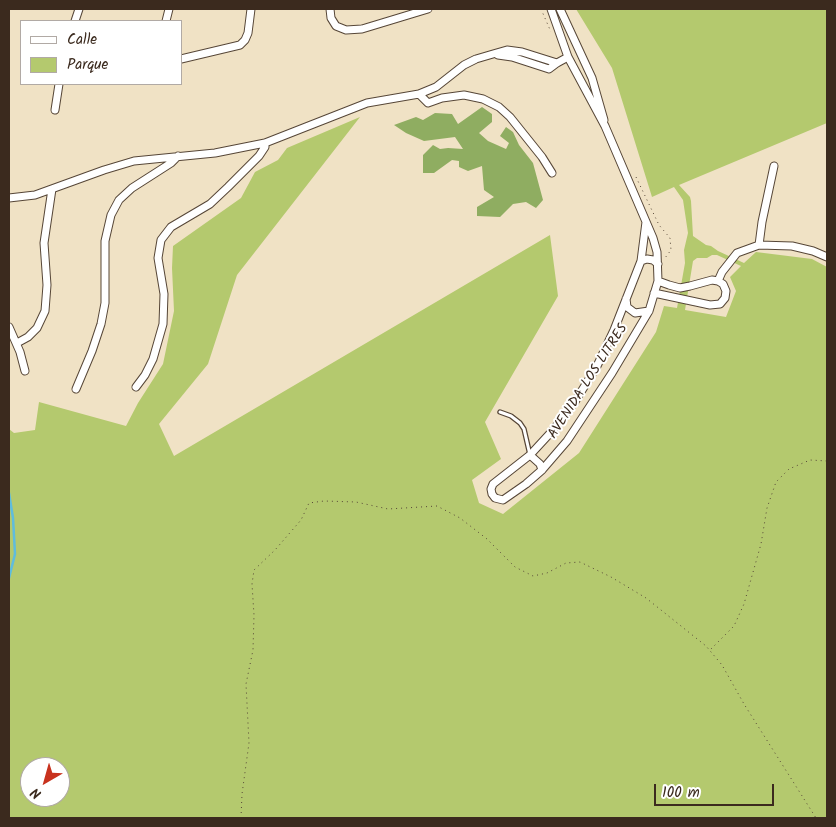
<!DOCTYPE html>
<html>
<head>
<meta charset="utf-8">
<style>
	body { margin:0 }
	#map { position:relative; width:836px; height:827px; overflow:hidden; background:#f0e2c5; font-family:Kalam,sans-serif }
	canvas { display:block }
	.frame { position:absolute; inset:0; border:10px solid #3b2a1e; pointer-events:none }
	.legend { position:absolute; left:20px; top:20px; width:162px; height:65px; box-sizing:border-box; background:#fff; border:1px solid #b1aaa5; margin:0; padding:6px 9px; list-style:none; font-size:15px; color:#3b2a1e }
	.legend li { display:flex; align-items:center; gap:10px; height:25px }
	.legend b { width:25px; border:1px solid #b1aaa5 }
	.north { position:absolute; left:20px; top:757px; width:50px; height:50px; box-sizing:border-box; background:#fff; border:1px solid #b1aaa5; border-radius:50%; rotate:218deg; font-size:14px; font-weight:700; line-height:20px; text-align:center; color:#3b2a1e }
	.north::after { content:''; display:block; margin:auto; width:18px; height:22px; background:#c8321e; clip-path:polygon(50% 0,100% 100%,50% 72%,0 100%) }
	.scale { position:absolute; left:654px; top:784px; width:120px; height:22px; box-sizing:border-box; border:2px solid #3b2a1e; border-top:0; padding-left:6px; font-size:15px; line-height:18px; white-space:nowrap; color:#3b2a1e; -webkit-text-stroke:4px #fff; paint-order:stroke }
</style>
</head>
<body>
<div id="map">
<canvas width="836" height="827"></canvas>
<div class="frame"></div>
<ul class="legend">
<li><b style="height:6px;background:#fff"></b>Calle</li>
<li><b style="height:14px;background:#b4c96e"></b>Parque</li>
</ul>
<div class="north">N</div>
<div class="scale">100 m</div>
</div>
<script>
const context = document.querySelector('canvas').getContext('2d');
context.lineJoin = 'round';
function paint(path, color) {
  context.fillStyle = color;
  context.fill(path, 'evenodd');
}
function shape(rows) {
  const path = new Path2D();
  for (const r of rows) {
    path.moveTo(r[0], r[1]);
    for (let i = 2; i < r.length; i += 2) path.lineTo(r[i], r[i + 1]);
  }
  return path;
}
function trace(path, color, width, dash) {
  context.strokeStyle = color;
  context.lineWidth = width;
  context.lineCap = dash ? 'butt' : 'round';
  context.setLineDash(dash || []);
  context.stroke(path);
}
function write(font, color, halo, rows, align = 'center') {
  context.font = font + ' Kalam,sans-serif';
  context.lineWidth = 4;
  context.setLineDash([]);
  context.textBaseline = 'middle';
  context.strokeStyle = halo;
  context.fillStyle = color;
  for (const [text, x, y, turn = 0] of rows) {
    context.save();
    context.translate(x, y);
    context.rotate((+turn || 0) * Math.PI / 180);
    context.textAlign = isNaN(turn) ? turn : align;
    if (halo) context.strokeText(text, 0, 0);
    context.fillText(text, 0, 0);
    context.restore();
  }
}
paint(shape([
	[576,9,827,9,827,123,679,185,690,197,691,201,693,236,706,245,711,246,718,251,744,263,756,252,812,259,827,267,827,818,9,818,9,429,14,433,35,430,39,402,126,426,138,403,163,364,174,311,172,268,173,246,241,198,255,172,278,160,287,148,360,117,237,275,208,364,159,424,174,456,550,235,558,296,485,422,501,459,472,480,479,503,503,514,579,453,656,332,664,306,677,308,685,263,684,250,688,233,683,200,674,187,652,197,612,68],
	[712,255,717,255,741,266,730,277,736,291,726,317,685,310,693,261,697,258,707,258],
	[30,767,60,767,60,797,30,797]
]), '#b4c96e');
paint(shape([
	[482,107,492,114,492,122,479,133,488,141,506,149,509,143,500,136,506,127,513,132,519,145,533,163,543,200,536,208,526,202,513,204,500,217,477,216,477,207,494,197,484,190,482,166,468,171,459,167,459,161,452,160,434,173,423,173,423,155,433,145,440,149,448,148,463,149,455,137,424,141,406,133,394,125,416,117,423,120,435,113,452,114,458,124]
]), '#8fad61');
trace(shape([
	[9,493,13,518,15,554,9,578]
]), '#5fbcdd', 2.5);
const service = shape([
	[500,412,511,416,520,423,524,429,530,455]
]);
const minor = shape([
	[330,9,331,18,336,26,346,30,362,29,428,9],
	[551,9,568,57,605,126,653,238,657,252,658,281,649,311,612,373,567,441,542,470,526,484,503,500,495,498,492,494,491,489,493,484,530,455,554,429,576,400,597,366,614,330,641,261,646,222],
	[560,9,592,78,604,120],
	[75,21,79,9],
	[166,21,169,9],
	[498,55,512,57,549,69,557,63,568,57],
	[181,59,240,45,245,40,248,33,251,9],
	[419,94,428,103,442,98,464,95,483,99,499,107,510,117,542,157,552,173],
	[55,110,59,84],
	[9,198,35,195,104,170,134,161,215,153,265,143,367,103,419,94,436,87,464,65,476,59,493,54,507,50,522,52,557,63],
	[759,245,762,222,774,166],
	[641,261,647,259,653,260,658,264],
	[718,281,722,272,737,253,759,245,792,246,813,251,827,257],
	[654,293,710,305,720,304,725,298,726,291,723,284,718,281,712,280,690,286,680,288,669,285,658,281],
	[626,299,627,307,635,313,649,311],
	[9,327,20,352,25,371],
	[17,343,28,337,37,328,45,311,47,285,44,243,52,189],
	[136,387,145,375,153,359,163,324,164,294,158,258,161,240,171,227,210,204,228,187,259,156,265,147,265,143],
	[76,389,92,351,101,324,105,303,105,241,111,215,119,200,132,188,171,163,178,156],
	[530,455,540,464,542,470]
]);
trace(service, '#564637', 5.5);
trace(minor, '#564637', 9);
trace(shape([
	[541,9,551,32],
	[636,177,659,225,670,238,671,250,665,258],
	[711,649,734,626,744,604,761,544,767,508,776,482,789,469,810,460,827,461],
	[241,818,242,794,249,743,246,684,253,650,254,615,252,584,254,570,275,550,301,520,309,503,324,501,356,502,388,509,437,506,460,518,487,539,515,567,533,576,547,573,566,563,580,562,611,577,646,598,706,646,722,665,744,704,816,818]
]), '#564637', 1, [1, 4]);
trace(service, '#fff', 3);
trace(minor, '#fff', 7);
write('14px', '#3b2a1e', '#fff', [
	["AVENIDA LOS LITRES",589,382,-57]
]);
</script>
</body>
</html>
